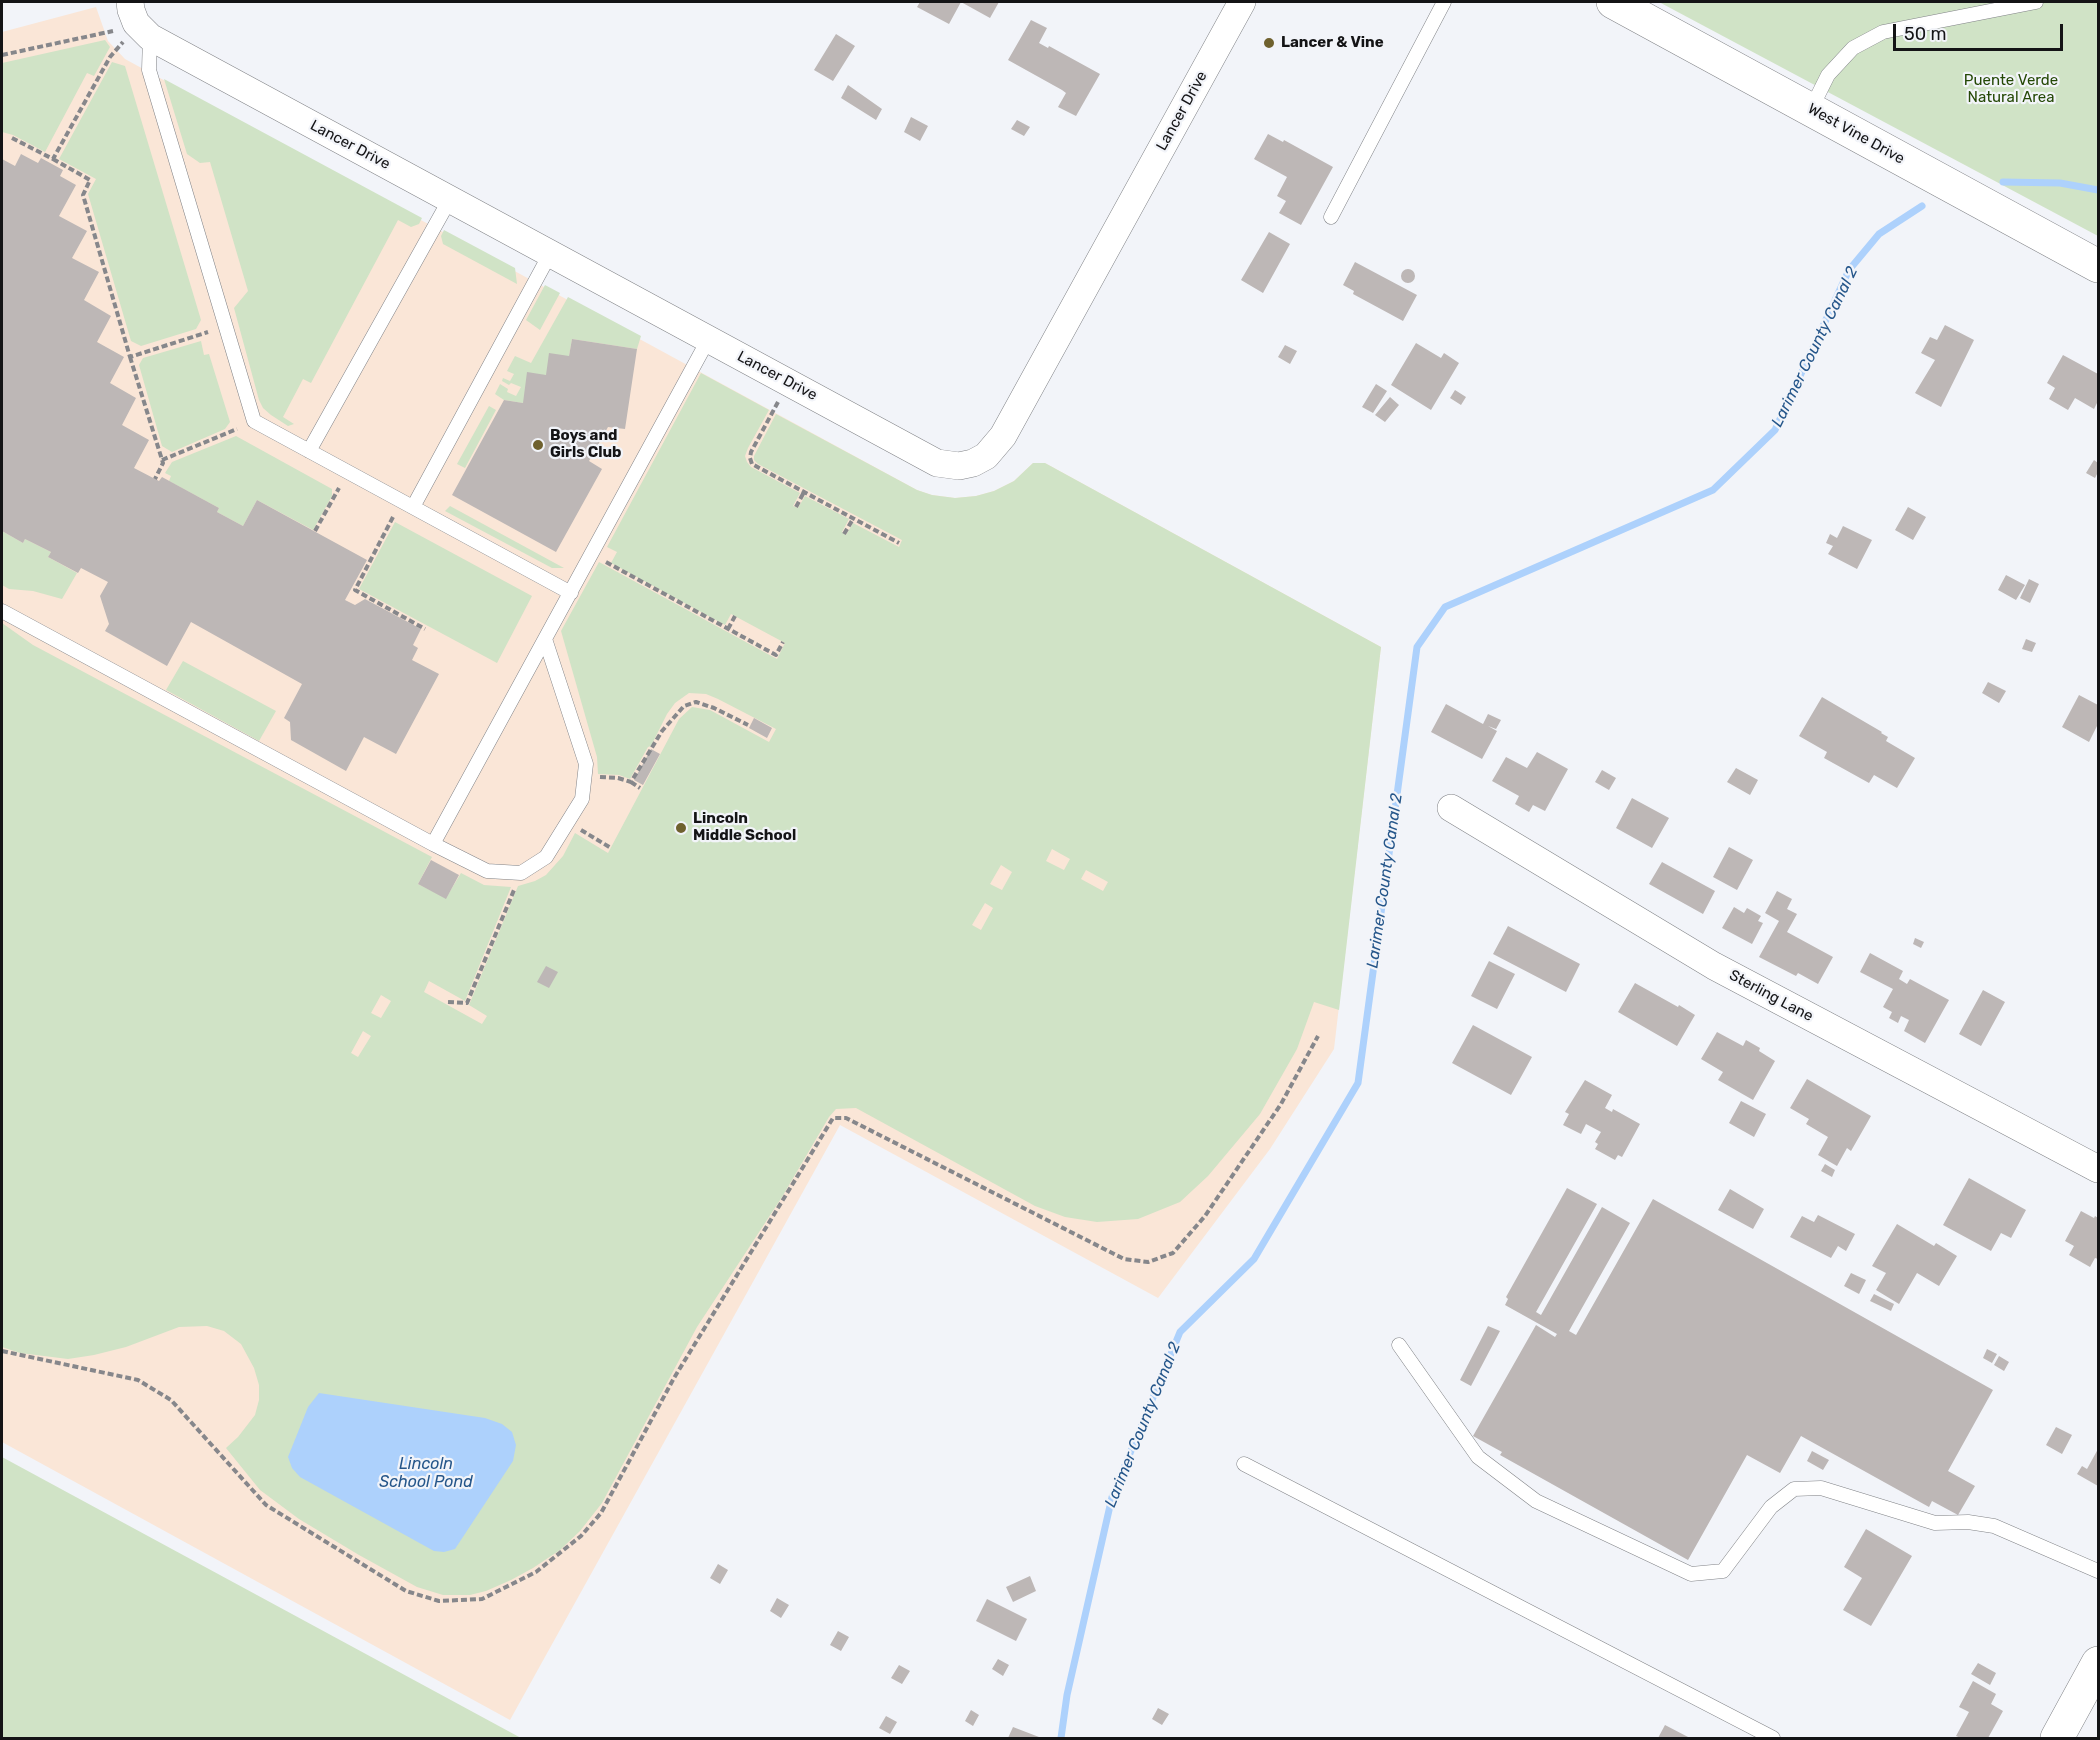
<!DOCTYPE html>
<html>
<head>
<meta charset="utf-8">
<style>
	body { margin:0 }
	#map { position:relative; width:2100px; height:1740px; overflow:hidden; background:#f2f4f9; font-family:Rubik,sans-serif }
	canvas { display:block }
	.frame { position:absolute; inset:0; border:3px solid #141416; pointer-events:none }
	.scale { position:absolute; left:1893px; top:24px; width:170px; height:27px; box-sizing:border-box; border:3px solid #141416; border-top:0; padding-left:8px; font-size:18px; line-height:21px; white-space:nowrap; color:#141416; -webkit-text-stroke:4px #f2f4f9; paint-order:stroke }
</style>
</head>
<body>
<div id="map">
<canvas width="2100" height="1740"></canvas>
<div class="frame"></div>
<div class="scale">50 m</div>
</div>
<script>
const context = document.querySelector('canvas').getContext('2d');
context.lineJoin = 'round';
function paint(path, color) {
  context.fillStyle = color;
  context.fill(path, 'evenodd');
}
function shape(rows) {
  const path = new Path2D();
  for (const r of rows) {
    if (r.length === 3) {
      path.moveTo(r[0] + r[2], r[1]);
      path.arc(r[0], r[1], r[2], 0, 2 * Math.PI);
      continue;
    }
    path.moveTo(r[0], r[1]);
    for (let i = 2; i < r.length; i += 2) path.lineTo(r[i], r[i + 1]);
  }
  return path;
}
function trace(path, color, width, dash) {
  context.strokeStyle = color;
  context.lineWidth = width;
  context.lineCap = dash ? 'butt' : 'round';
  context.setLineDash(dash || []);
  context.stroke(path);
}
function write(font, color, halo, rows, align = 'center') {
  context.font = font + ' Rubik,sans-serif';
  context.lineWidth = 4.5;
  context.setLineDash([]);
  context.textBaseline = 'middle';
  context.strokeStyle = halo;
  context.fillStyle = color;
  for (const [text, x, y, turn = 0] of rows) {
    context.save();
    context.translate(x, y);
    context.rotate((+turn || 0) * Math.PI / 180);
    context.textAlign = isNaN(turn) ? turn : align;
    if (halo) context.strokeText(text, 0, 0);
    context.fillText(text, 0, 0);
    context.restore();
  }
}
paint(shape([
	[96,7,108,41,125,59,917,490,932,495,955,498,976,496,994,491,1014,481,1033,463,1045,463,1381,647,1334,1049,1270,1149,1158,1298,840,1125,510,1720,2,1442,2,32]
]), '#fae6d7');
paint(shape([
	[1659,2,2098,2,2098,236],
	[105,40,110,47,94,76,87,73,45,152,13,135,2,132,2,63],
	[112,62,125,66,201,320,196,329,141,346,131,341,88,194,96,179,59,159],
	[164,79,422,218,419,224,411,227,398,220,311,383,303,379,283,417,294,424,288,426,271,415,263,408,259,400,234,308,248,291,210,162,200,163,187,154],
	[444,230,515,268,517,284,443,244,441,236],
	[545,285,560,293,540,330,526,320],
	[568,297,641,336,637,349,572,339,569,356,546,375,523,403,504,400,495,394,500,384,508,389,507,392,516,396,521,387,511,383,509,385,502,381,503,378,510,381,514,374,507,371,515,356,531,363],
	[201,341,204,355,209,354,230,422,225,429,172,452,162,446,139,365,143,358],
	[701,373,769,410,748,448,745,456,747,462,751,467,800,493,793,506,798,508,805,496,849,519,842,532,846,535,853,523,899,547,902,540,758,464,754,460,754,456,776,414,917,490,932,495,955,498,976,496,994,491,1014,481,1033,463,1045,463,1381,647,1339,1010,1314,1002,1297,1049,1260,1114,1208,1176,1180,1202,1138,1219,1097,1222,1065,1217,1035,1206,856,1108,836,1109,829,1117,782,1197,697,1327,602,1503,580,1531,560,1550,533,1568,511,1580,486,1591,470,1595,443,1595,417,1587,359,1555,299,1519,260,1490,226,1448,238,1437,255,1415,259,1400,259,1385,254,1368,241,1344,224,1331,207,1326,179,1327,126,1347,94,1355,68,1359,20,1353,2,1347,2,623,33,645,432,857,418,884,446,898,461,873,484,885,511,887,465,1001,429,981,424,992,482,1024,487,1016,469,1005,518,886,535,881,546,875,563,856,575,833,608,853,679,719,692,707,710,710,769,742,776,729,718,699,706,694,689,693,675,703,667,714,651,746,648,747,630,779,619,775,598,774,597,757,561,631,599,562,777,659,785,643,731,614,725,625,611,563,617,552,607,547],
	[1052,849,1070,859,1064,870,1046,861],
	[1001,865,1012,872,1002,890,990,884],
	[1086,870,1108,882,1103,891,1081,879],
	[985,903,993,908,981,930,972,925],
	[381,995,391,1001,381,1018,371,1013],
	[363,1031,371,1036,358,1057,351,1053],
	[489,406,496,410,465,468,457,464],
	[236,436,332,489,332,496,313,530,257,500,243,526,217,512,219,508,169,481,171,476,165,473,172,462],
	[450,506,564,568,552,568,445,511],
	[395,522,532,596,497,663,359,589],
	[2,531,23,543,25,539,51,552,48,557,77,573,62,599,33,591,9,589,2,585],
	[183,661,276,711,259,741,166,690],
	[2,1457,50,1483,521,1738,2,1738]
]), '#d0e3c6');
paint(shape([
	[319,1393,485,1418,502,1424,512,1432,516,1445,513,1461,455,1549,444,1552,434,1551,300,1477,292,1468,288,1457,308,1407]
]), '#add1fc');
trace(shape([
	[2003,182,2060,183,2098,190],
	[1061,1738,1067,1695,1112,1497,1180,1332,1254,1259,1358,1083,1417,647,1445,607,1713,490,1775,430,1849,270,1879,234,1922,206]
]), '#add1fc', 7);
paint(shape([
	[920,2,999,2,990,18,961,2,949,24,917,7],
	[1031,20,1047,28,1039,43,1048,48,1049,46,1100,74,1076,116,1058,107,1066,93,1062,90,1008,60],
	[836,34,855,46,833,81,814,70],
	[848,85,882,109,876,120,841,98],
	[911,117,928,126,920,141,904,132],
	[1017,120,1030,127,1024,136,1011,129],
	[1268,134,1283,142,1284,140,1333,167,1301,225,1279,213,1286,201,1277,196,1287,177,1254,159],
	[21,154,38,163,41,158,63,170,60,176,76,185,59,216,87,231,72,258,99,272,84,300,111,316,97,342,124,357,110,383,136,398,122,425,149,440,134,468,159,481,162,477,219,508,217,512,243,526,257,500,367,560,345,600,355,605,365,599,421,629,413,645,418,648,412,660,439,674,396,754,364,737,346,771,291,740,290,722,284,718,302,684,191,622,167,666,105,631,109,624,100,596,108,582,81,568,78,573,48,557,51,552,25,539,23,543,2,531,2,159,15,166],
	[1269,232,1290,244,1263,293,1241,280],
	[1355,262,1417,295,1403,321,1353,294,1354,291,1343,285],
	[1408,276,7],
	[1945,325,1974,340,1941,407,1915,393,1935,360,1921,353,1930,337,1937,340],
	[572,339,637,349,625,429,608,427,589,461,602,469,556,552,452,495,504,400,523,403,527,372,546,375,549,353,569,356],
	[1416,343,1441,358,1444,353,1459,363,1431,410,1391,385],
	[1285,345,1297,351,1290,364,1278,357],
	[2063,355,2098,374,2098,401,2094,409,2075,398,2068,410,2049,399,2055,388,2047,383],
	[1376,384,1387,391,1373,413,1362,407],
	[1455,390,1466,397,1461,405,1450,398],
	[1390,397,1399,405,1385,422,1375,415],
	[2094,460,2098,463,2098,472,2095,478,2086,473],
	[1908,507,1926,517,1913,540,1895,530],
	[1843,526,1872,540,1857,569,1828,554,1833,546,1826,543,1830,534,1837,538],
	[2006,575,2025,585,2016,600,1998,590],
	[2029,579,2039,584,2030,603,2020,598],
	[2026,639,2036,643,2032,652,2022,649],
	[1988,682,2006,691,1999,703,1982,693],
	[2079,695,2098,705,2098,724,2089,742,2062,727],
	[1822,697,1882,732,1881,733,1888,737,1886,741,1915,758,1897,788,1874,775,1869,783,1824,758,1827,752,1799,736],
	[1446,704,1483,724,1488,714,1501,720,1496,729,1488,726,1497,731,1482,759,1431,732],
	[754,718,772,728,767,738,749,728],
	[651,749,660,754,643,785,634,780],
	[1537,752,1568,769,1545,811,1533,805,1529,812,1515,804,1519,796,1492,781,1506,757,1527,768],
	[1736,768,1758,780,1750,795,1727,782],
	[1602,770,1616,778,1609,790,1595,782],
	[1632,798,1669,818,1652,848,1616,828],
	[1729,847,1753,860,1737,890,1713,877],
	[431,860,459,875,446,899,418,884],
	[1662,862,1715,891,1703,914,1649,884],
	[1777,891,1792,899,1787,909,1797,914,1787,932,1833,957,1818,984,1798,973,1796,976,1759,957,1779,921,1765,913],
	[1734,907,1744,913,1747,908,1761,916,1758,921,1763,923,1752,944,1722,928],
	[1508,926,1580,964,1566,992,1493,954],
	[1915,938,1924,942,1921,948,1913,944],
	[1870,953,1903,971,1899,979,1907,984,1910,979,1949,1000,1925,1043,1904,1031,1909,1020,1901,1016,1898,1023,1889,1018,1892,1012,1883,1007,1893,989,1860,972],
	[1489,961,1515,974,1497,1009,1471,996],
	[546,966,558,972,549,988,537,982],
	[1635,983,1678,1007,1679,1005,1695,1015,1677,1046,1618,1012],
	[1983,990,2005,1002,1981,1046,1959,1034],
	[1473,1025,1532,1057,1511,1095,1452,1063],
	[1717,1032,1743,1046,1746,1040,1760,1048,1759,1051,1775,1061,1753,1100,1718,1080,1723,1072,1701,1059],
	[1807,1079,1871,1116,1851,1151,1847,1148,1837,1166,1818,1155,1828,1137,1806,1124,1809,1119,1790,1108],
	[1585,1080,1612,1095,1605,1108,1612,1112,1613,1109,1640,1124,1622,1157,1618,1155,1615,1160,1595,1149,1598,1144,1595,1142,1601,1132,1586,1124,1581,1134,1563,1125,1569,1114,1565,1112],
	[1741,1101,1766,1114,1754,1137,1729,1123],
	[1825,1164,1835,1170,1832,1177,1821,1171],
	[1969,1178,2026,1210,2011,1238,2001,1233,1991,1251,1943,1225],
	[1567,1188,1597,1204,1536,1312,1541,1315,1602,1207,1630,1223,1569,1331,1576,1335,1653,1199,1993,1390,1948,1471,1975,1486,1958,1515,1932,1501,1929,1507,1801,1436,1780,1473,1747,1455,1688,1560,1500,1455,1502,1452,1473,1436,1536,1325,1555,1337,1557,1334,1505,1305,1508,1299,1506,1297],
	[1730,1189,1764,1209,1753,1229,1718,1210],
	[2081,1211,2094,1218,2095,1216,2098,1218,2098,1259,2095,1258,2090,1267,2069,1255,2074,1246,2065,1241],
	[1818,1215,1855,1234,1846,1251,1838,1246,1831,1258,1790,1237,1802,1216,1814,1222],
	[1897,1224,1934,1246,1936,1243,1957,1256,1939,1286,1917,1273,1899,1304,1876,1290,1886,1273,1872,1266],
	[1851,1273,1866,1280,1859,1294,1844,1286],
	[1874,1294,1894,1304,1891,1311,1870,1301],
	[1488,1326,1500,1331,1471,1386,1460,1380],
	[1987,1349,1997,1354,1992,1363,1983,1358],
	[1999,1356,2009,1362,2004,1371,1994,1365],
	[2056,1427,2072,1435,2062,1454,2046,1445],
	[2098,1449,2098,1486,2077,1474,2082,1466,2087,1469],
	[1812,1451,1829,1460,1823,1470,1807,1461],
	[1866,1529,1912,1556,1871,1626,1843,1610,1862,1578,1844,1567],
	[718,1564,728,1570,720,1584,710,1578],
	[1030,1576,1036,1591,1013,1602,1006,1587],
	[777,1598,789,1605,781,1618,770,1611],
	[987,1599,1027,1619,1016,1641,976,1621],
	[838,1631,849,1637,841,1651,830,1645],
	[998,1659,1009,1665,1003,1676,992,1669],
	[1978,1663,1996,1673,1990,1685,1971,1674],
	[899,1665,910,1671,902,1684,891,1678],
	[1973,1681,1996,1694,1991,1704,2003,1711,1988,1738,1961,1738,1956,1736,1969,1712,1959,1707],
	[1158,1708,1169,1714,1162,1725,1152,1719],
	[971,1710,979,1715,973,1726,965,1721],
	[886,1716,897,1722,890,1734,879,1728],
	[1665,1725,1690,1738,1658,1738],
	[1013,1727,1039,1737,1038,1738,1008,1738]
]), '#bdb7b6');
const lane = shape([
	[150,37,149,70,254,421,571,593],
	[1811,109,1828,75,1853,48,1883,32,2036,2],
	[1331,217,1444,2],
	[309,451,450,199],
	[413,507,550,254],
	[2,611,433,844,708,340],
	[433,844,487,871,521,873,546,857,582,799,586,764,545,639],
	[1399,1345,1478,1457,1536,1501,1691,1574,1723,1571,1771,1507,1794,1489,1821,1488,1935,1523,1968,1522,1994,1526,2098,1571],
	[1244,1464,1773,1738]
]);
const street = shape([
	[130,2,131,10,136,23,150,37,937,463,959,466,973,463,986,456,1003,436,1242,2],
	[1451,808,1714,966,2098,1169]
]);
const secondary = shape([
	[1613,2,2098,266],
	[2057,1738,2098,1663]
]);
trace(lane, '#818387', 15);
trace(street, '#818387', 28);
trace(secondary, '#818387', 34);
trace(shape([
	[2,55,113,31],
	[12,138,53,159,110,57,123,42],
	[53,159,90,180,83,195,130,357,208,332],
	[130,357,163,463,155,479],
	[778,402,751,452,750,458,752,464,899,543],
	[162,460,237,429],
	[796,507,804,492],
	[393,517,355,590,425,629],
	[315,531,339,488],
	[844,534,853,519],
	[606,562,776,655,783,642],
	[728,629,735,616],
	[600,777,618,778,631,782,662,731,684,706,696,702,714,708,748,725],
	[631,782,640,788],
	[581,830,611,848],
	[448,1002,467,1003,514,890],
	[2,1351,138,1380,171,1400,266,1505,406,1591,439,1601,482,1599,536,1572,581,1536,601,1513,674,1378,833,1118,846,1118,1124,1259,1148,1262,1173,1253,1205,1216,1281,1104,1318,1036]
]), '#86878b', 4, [6, 3]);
trace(lane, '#fff', 14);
trace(street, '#fff', 27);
trace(secondary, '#fff', 33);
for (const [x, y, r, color] of [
	[1269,43,6,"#6f612e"],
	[538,445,6,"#6f612e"],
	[681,828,6,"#6f612e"]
]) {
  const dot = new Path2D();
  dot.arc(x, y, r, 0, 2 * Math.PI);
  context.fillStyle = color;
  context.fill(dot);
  trace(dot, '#f2f4f9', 2);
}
write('bold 15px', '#141416', '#f2f4f9', [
	["Lancer & Vine",1281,43],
	["Boys and",550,436],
	["Girls Club",550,453],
	["Lincoln",693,819],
	["Middle School",693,836]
], 'left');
write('15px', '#254906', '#f2f4f9', [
	["Puente Verde",2011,81],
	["Natural Area",2011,98]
]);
write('15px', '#141416', '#f2f4f9', [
	["Lancer Drive",1182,111,-61],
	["West Vine Drive",1856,134,29],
	["Lancer Drive",350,145,28],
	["Lancer Drive",777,376,28],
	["Sterling Lane",1771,996,28]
]);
write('italic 16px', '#25568a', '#f2f4f9', [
	["Larimer County Canal 2",1815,347,-64],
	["Larimer County Canal 2",1385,881,-82],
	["Larimer County Canal 2",1143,1425,-68],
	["Lincoln",426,1464],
	["School Pond",426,1482]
]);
</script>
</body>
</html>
